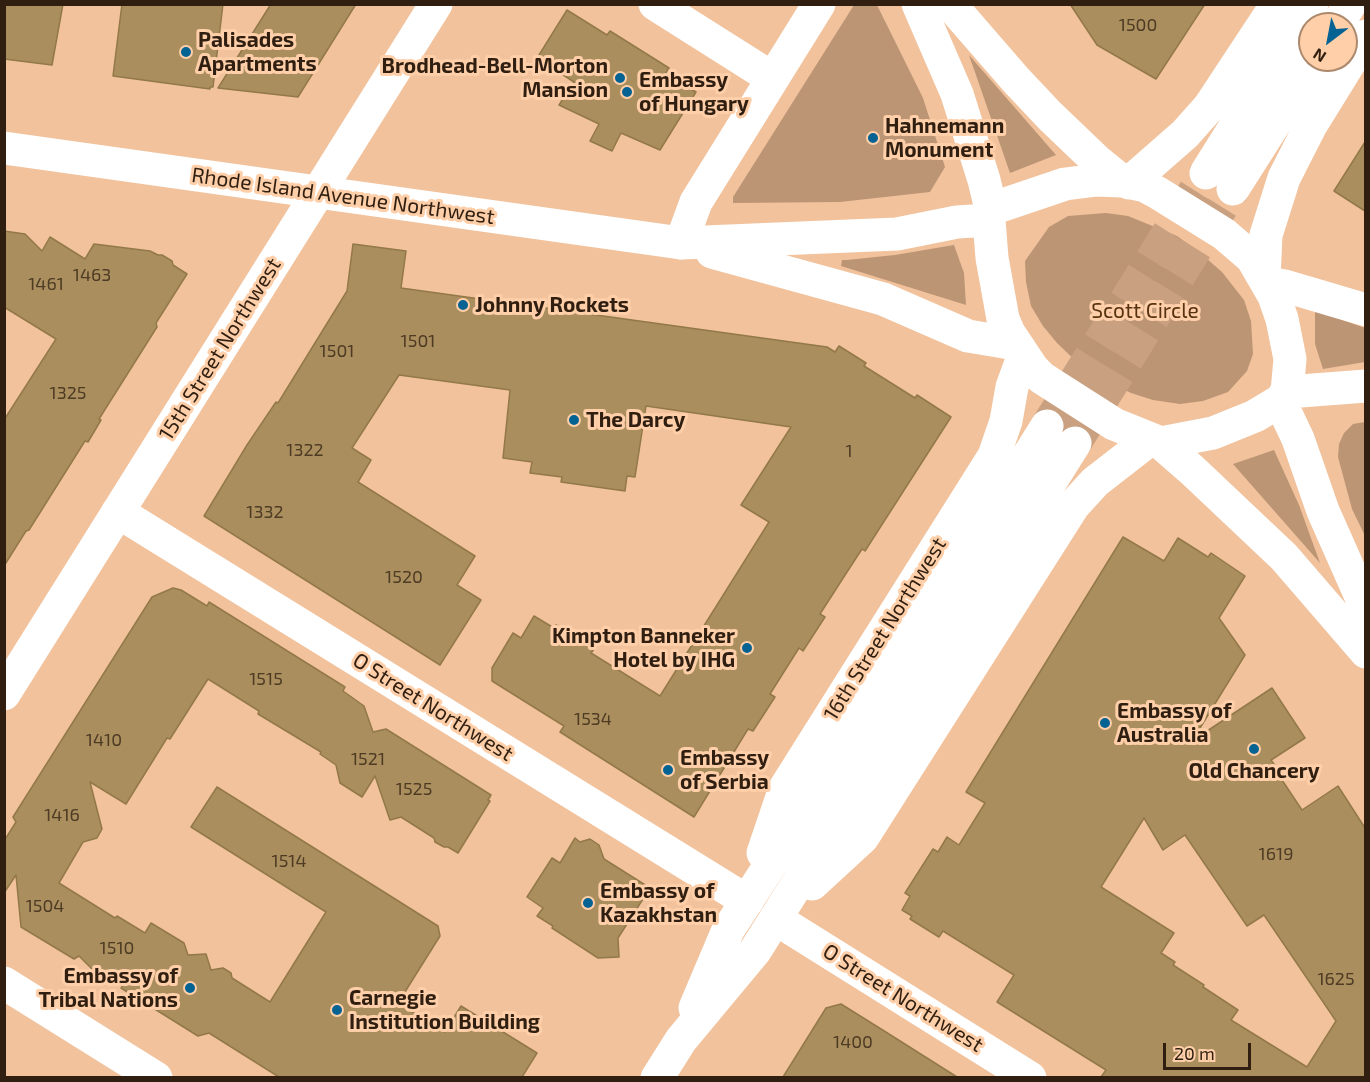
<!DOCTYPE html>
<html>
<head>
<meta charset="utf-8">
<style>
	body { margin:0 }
	#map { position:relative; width:1370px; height:1082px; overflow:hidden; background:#f1c29c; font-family:"Exo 2",sans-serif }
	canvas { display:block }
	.frame { position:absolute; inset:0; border:6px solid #301f10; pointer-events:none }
	.north { position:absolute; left:1298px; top:12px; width:60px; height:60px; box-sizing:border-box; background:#fecfa9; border:2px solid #ac896c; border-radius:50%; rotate:212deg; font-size:16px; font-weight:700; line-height:24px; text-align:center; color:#301f10 }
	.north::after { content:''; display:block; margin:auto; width:21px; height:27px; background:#056393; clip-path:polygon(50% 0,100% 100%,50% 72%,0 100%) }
	.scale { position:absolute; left:1163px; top:1043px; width:88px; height:27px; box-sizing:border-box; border:3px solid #301f10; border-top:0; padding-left:8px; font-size:18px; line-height:21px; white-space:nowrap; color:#301f10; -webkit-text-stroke:4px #fecfa9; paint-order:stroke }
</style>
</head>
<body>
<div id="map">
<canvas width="1370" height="1082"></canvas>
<div class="frame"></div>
<div class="north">N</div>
<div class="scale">20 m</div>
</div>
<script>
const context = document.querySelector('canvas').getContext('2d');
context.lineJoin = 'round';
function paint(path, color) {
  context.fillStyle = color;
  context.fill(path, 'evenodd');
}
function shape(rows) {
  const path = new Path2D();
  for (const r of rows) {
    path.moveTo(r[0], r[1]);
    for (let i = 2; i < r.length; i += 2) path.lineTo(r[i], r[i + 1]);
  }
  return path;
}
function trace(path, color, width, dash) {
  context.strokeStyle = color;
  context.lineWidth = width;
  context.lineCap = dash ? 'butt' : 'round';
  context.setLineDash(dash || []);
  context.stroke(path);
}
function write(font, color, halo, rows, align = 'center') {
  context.font = font + ' "Exo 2",sans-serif';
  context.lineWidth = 6;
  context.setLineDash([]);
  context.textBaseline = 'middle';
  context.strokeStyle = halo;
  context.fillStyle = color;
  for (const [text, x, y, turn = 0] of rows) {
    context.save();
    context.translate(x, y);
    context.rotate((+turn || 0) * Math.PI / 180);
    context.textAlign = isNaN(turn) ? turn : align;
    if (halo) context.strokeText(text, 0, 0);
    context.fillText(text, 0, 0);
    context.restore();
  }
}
paint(shape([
	[854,5,877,5,923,98,945,167,930,192,840,202,733,203,733,197],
	[969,55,1056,155,1010,173],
	[1106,213,1128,216,1177,236,1199,252,1222,272,1244,300,1251,321,1253,354,1247,371,1228,392,1203,401,1180,404,1153,400,1131,393,1107,381,1080,365,1057,343,1043,326,1031,306,1026,282,1025,261,1049,227,1068,216],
	[954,245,964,273,966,305,841,266,842,260,847,260,895,255],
	[1315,310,1365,328,1365,362,1323,369,1315,344],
	[1365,422,1366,422,1365,536,1352,509,1338,457,1339,444,1344,433,1353,424],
	[1274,450,1299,505,1320,563,1233,464]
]), '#bc9575');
const building = shape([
	[4,4,63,4,52,65,4,59,4,4],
	[122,4,223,4,213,87,210,87,210,89,113,76,122,4],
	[271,4,356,4,298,97,218,88,271,4],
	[1070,4,1205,4,1156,79,1097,45,1070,4],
	[567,10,607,35,610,31,669,68,665,74,696,92,660,150,621,133,612,151,590,141,599,124,559,105,574,82,548,65,550,62,539,55,567,10],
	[1365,142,1365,211,1334,191,1365,142],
	[4,231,25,234,42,251,50,237,85,259,94,244,150,251,158,255,162,255,172,261,173,265,187,274,156,323,157,327,99,419,101,420,88,442,85,441,29,530,26,531,4,566,4,420,56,339,4,307,4,231],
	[353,244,406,251,401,288,827,347,835,352,839,346,866,363,864,366,915,398,917,395,951,417,865,551,862,549,847,572,820,614,825,617,803,651,799,648,770,694,775,697,753,731,748,729,694,817,560,732,564,726,492,681,492,668,513,633,521,638,534,616,554,628,556,625,594,649,591,653,660,696,769,522,741,505,791,427,646,406,635,477,627,476,625,491,561,482,562,477,530,473,532,462,503,458,510,390,399,375,352,448,371,460,358,482,475,556,457,585,481,600,440,665,204,516,247,445,276,402,278,403,347,291,353,244],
	[1123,537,1164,561,1178,538,1208,557,1211,553,1245,576,1219,618,1245,655,1192,741,1272,688,1305,738,1271,760,1276,767,1274,768,1302,810,1338,786,1365,828,1365,1077,1101,1077,1106,1070,997,1002,1014,975,943,931,939,937,910,919,912,916,902,910,910,896,905,893,933,849,938,852,947,837,959,845,985,803,966,792,1123,537],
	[1144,818,1163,850,1185,835,1247,926,1264,915,1336,1021,1307,1067,1231,1020,1238,1010,1203,987,1204,985,1173,965,1175,962,1161,953,1174,933,1101,887,1144,818],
	[173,588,181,590,207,606,209,602,345,687,343,691,364,706,373,732,386,729,491,795,488,800,490,801,458,853,448,847,444,847,435,842,434,838,401,817,390,820,375,776,362,797,340,783,336,765,320,754,321,752,258,714,259,711,208,679,170,739,167,738,126,804,90,782,102,829,97,838,83,842,59,883,115,918,117,916,145,933,151,923,184,943,188,955,206,954,211,970,223,968,231,973,232,978,270,1002,326,912,191,827,217,787,438,926,440,936,398,1003,445,1032,461,1006,537,1053,522,1077,279,1077,209,1033,198,1036,121,988,125,981,95,972,79,956,74,959,21,927,16,875,4,893,4,841,16,822,13,817,152,597,173,588],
	[575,838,580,842,590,839,599,845,604,859,650,888,618,938,619,957,598,958,552,928,553,926,537,916,543,908,527,897,552,858,560,863,575,838],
	[841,1004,889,1034,957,1077,783,1077,826,1008,841,1004]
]);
paint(building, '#aa8e5e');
trace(building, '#937848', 1.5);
trace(shape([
	[1047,426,1206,173],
	[1075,443,1233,189]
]), '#caa180', 33, [33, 16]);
trace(shape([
	[655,4,772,78],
	[681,243,696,202,819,4],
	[118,512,747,901],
	[776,919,1030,1078]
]), '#fff', 33);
trace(shape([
	[4,694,436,4],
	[4,983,156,1078]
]), '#fff', 33);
trace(shape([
	[918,4,957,94,984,180,991,209,989,220,992,258,1003,319,1009,333,1033,369,1042,378,1114,424,1161,443,1213,433,1255,416,1280,401,1287,392,1290,359,1282,319,1274,296,1252,258,1224,234,1158,193,1145,186,1122,181,1097,180,1065,184,991,209],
	[950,4,1016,80,1050,116,1096,160,1122,181],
	[1338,24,1350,4],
	[4,148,681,243,897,234,957,222,989,220],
	[1206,173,1312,4],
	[1129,183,1185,134,1209,107,1277,4],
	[1233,189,1315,60],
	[712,252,883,299,968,336,1016,344],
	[1264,278,1266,235,1284,178,1311,125,1366,36],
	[1267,283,1285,286,1366,310],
	[1287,392,1366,386],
	[1280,401,1298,439,1323,511,1366,608],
	[1161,443,1193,471,1284,557,1366,652],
	[763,853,785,788,994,456,1006,421,1012,387,1023,357],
	[812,884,863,837,1074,505,1095,482,1149,440],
	[695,1008,728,930,834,766,1047,426],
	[657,1078,681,1040,755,951,1075,443]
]), '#fff', 33);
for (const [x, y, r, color] of [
	[186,52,6,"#056393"],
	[620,78,6,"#056393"],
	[627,92,6,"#056393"],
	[873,138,6,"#056393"],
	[463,305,6,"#056393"],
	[574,420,6,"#056393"],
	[747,648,6,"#056393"],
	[1105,723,6,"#056393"],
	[1254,749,6,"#056393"],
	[668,770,6,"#056393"],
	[588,903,6,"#056393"],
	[190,988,6,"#056393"],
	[337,1010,6,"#056393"]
]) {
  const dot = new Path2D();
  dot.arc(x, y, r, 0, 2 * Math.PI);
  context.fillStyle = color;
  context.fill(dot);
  trace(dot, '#fecfa9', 2);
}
write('18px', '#4e3b24', null, [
	["1500",1138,25],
	["1463",92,275],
	["1461",46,284],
	["1501",418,341],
	["1501",337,351],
	["1325",68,393],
	["1322",305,450],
	["1",849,451],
	["1332",265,512],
	["1520",404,577],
	["1515",266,679],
	["1534",593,719],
	["1410",104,740],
	["1521",368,759],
	["1525",414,789],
	["1416",62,815],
	["1619",1276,854],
	["1514",289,861],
	["1504",45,906],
	["1510",117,948],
	["1625",1336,979],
	["1400",853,1042]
]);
write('bold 21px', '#301f10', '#fecfa9', [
	["Palisades",198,40],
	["Apartments",198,64],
	["Brodhead-Bell-Morton",608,66,"right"],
	["Mansion",608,90,"right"],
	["Embassy",639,80],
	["of Hungary",639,104],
	["Hahnemann",885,126],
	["Monument",885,150],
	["Johnny Rockets",475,305],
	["The Darcy",586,420],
	["Kimpton Banneker",735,636,"right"],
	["Hotel by IHG",735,660,"right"],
	["Embassy of",1117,711],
	["Australia",1117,735],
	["Embassy",680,758],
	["of Serbia",680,782],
	["Old Chancery",1254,771,"center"],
	["Embassy of",600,891],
	["Kazakhstan",600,915],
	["Embassy of",178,976,"right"],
	["Tribal Nations",178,1000,"right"],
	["Carnegie",349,998],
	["Institution Building",349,1022]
], 'left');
write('21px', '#301f10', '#fecfa9', [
	["Rhode Island Avenue Northwest",343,196,8],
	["15th Street Northwest",220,349,-58],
	["16th Street Northwest",885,629,-58],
	["O Street Northwest",433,707,32],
	["O Street Northwest",903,998,32]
]);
write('21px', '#573312', '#fecfa9', [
	["Scott Circle",1145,311]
]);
</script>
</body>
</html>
